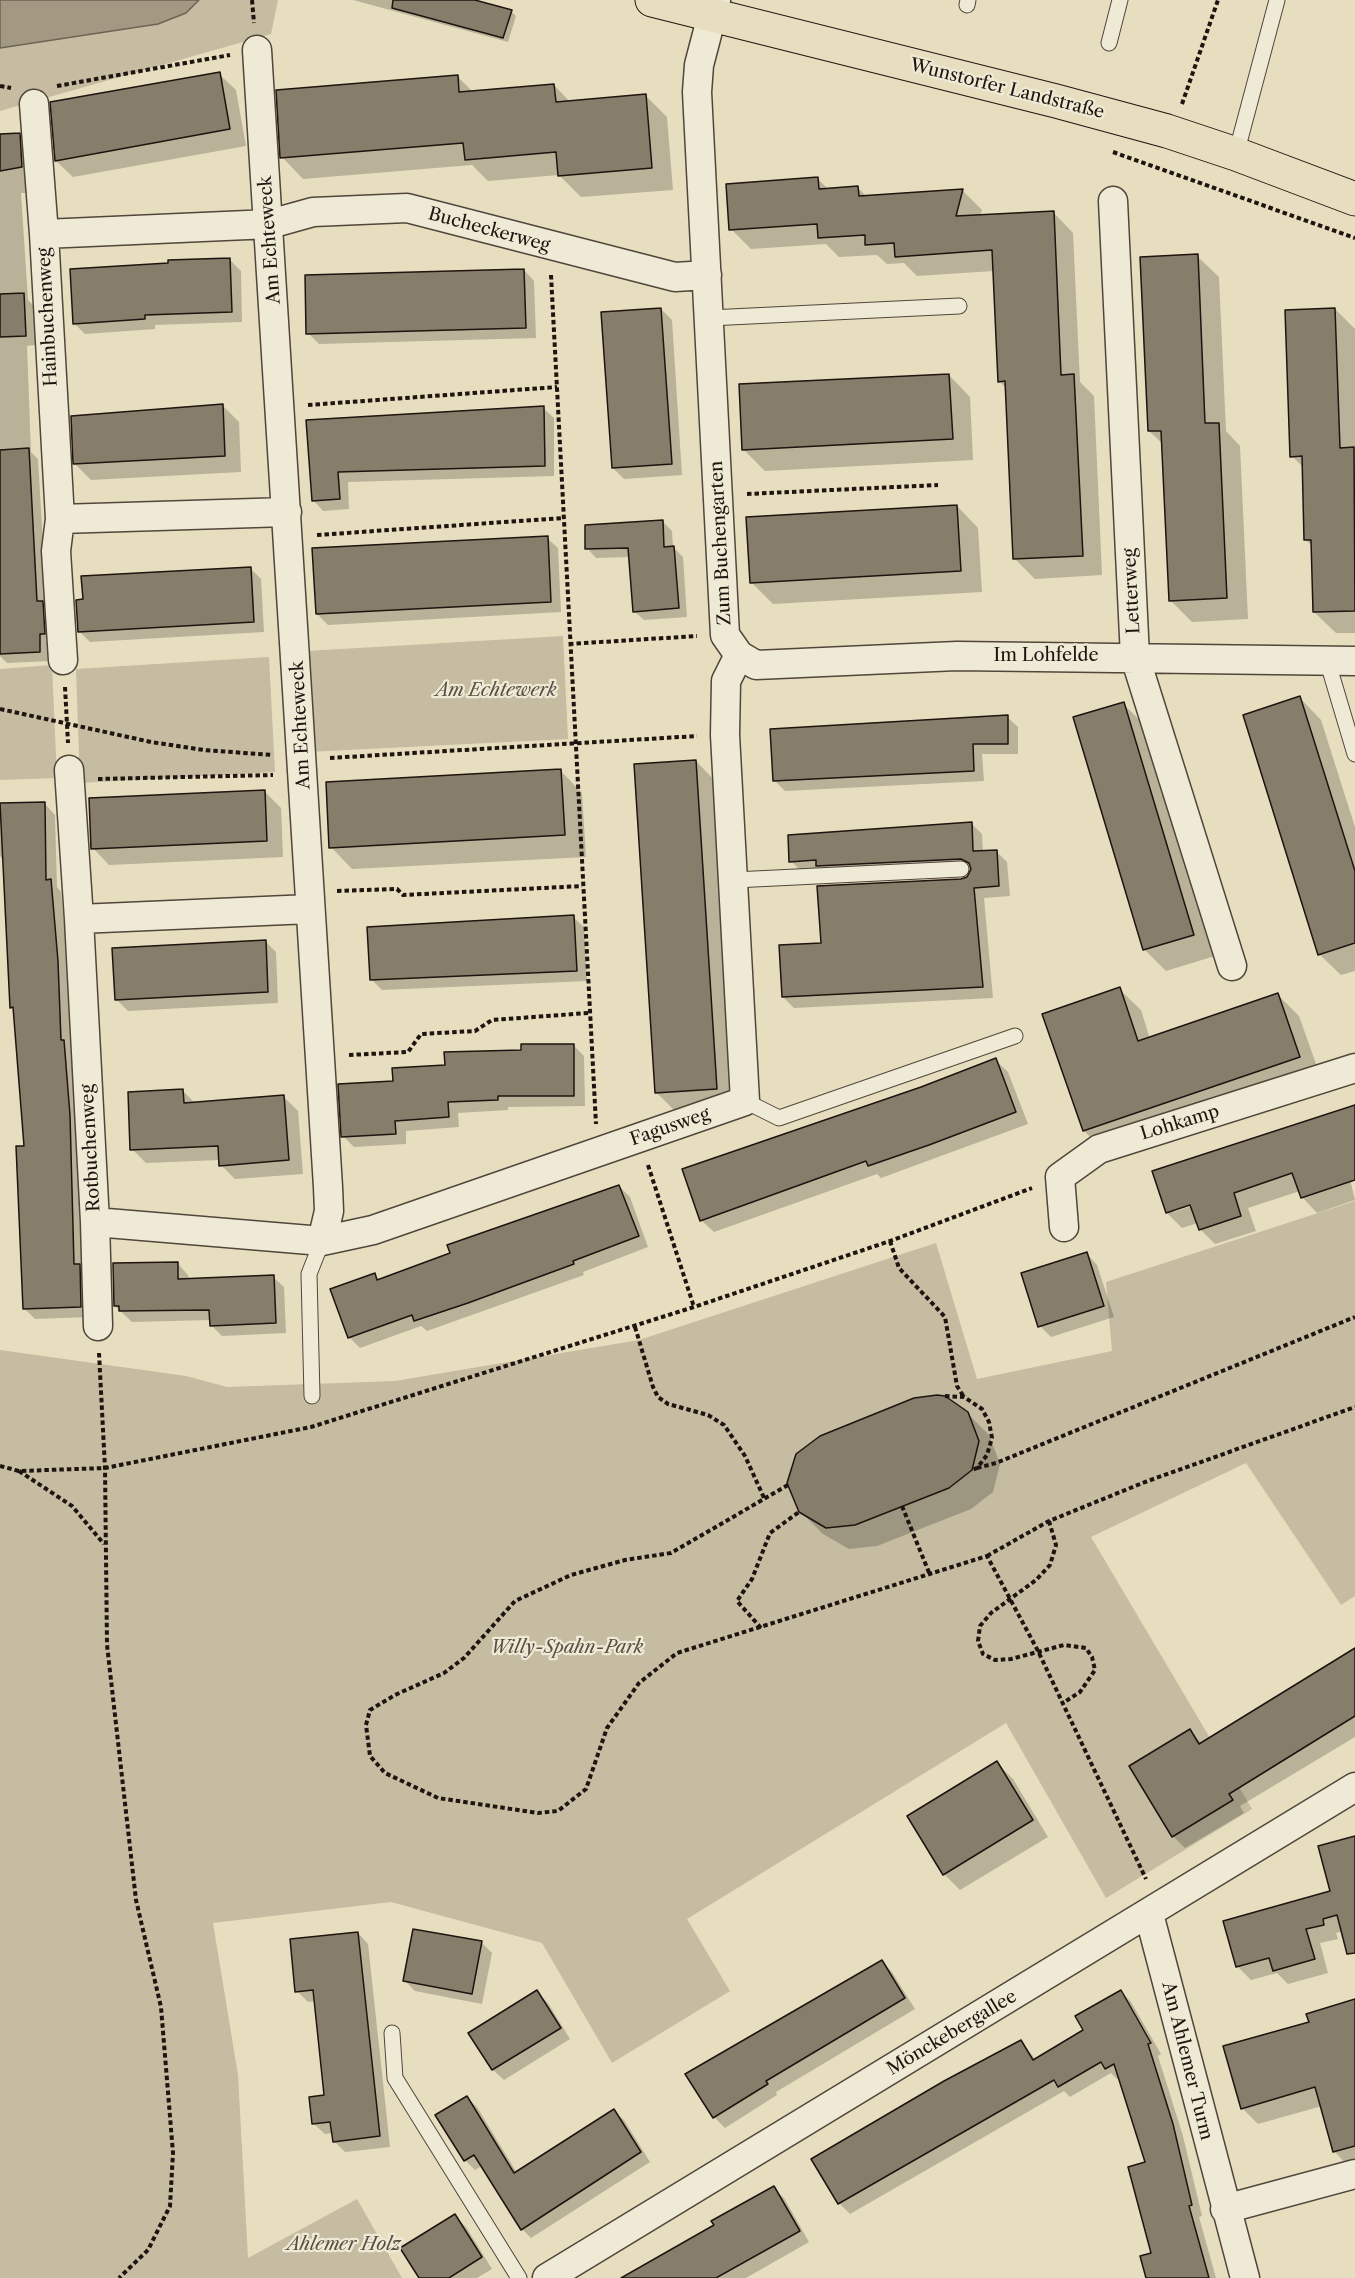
<!DOCTYPE html>
<html>
<head>
<meta charset="utf-8">
<style>
	body { margin:0 }
	canvas { display:block; background:#e7debf }
</style>
</head>
<body>
<canvas width="1355" height="2278"></canvas>
<script>
const context = document.querySelector('canvas').getContext('2d');
context.lineJoin = 'round';
function paint(path, color) {
  context.fillStyle = color;
  context.fill(path, 'evenodd');
}
function shape(rows) {
  const path = new Path2D();
  for (const r of rows) {
    path.moveTo(r[0], r[1]);
    for (let i = 2; i < r.length; i += 2) path.lineTo(r[i], r[i + 1]);
  }
  return path;
}
function trace(path, color, width, dash) {
  context.strokeStyle = color;
  context.lineWidth = width;
  context.lineCap = dash ? 'butt' : 'round';
  context.setLineDash(dash || []);
  context.stroke(path);
}
function write(font, color, halo, rows, align = 'center') {
  context.font = font + ' "Libre Caslon Text",serif';
  context.lineWidth = 4.5;
  context.setLineDash([]);
  context.textBaseline = 'middle';
  context.strokeStyle = halo;
  context.fillStyle = color;
  for (const [text, x, y, turn = 0] of rows) {
    context.save();
    context.translate(x, y);
    context.rotate((+turn || 0) * Math.PI / 180);
    context.textAlign = isNaN(turn) ? turn : align;
    if (halo) context.strokeText(text, 0, 0);
    context.fillText(text, 0, 0);
    context.restore();
  }
}
paint(shape([
	[0,0,278,0,271,34,0,111],
	[563,636,568,739,307,752,307,651],
	[269,657,275,772,80,783,76,669],
	[52,665,57,778,0,780,0,669],
	[1355,1201,1355,1596,1341,1605,1246,1463,1091,1537,1252,1809,1106,1898,1006,1723,687,1919,730,1991,612,2063,542,1943,391,1902,213,1923,238,2075,248,2258,357,2199,402,2278,0,2278,0,1350,186,1376,227,1387,395,1381,639,1340,936,1243,977,1379,1112,1351,1106,1282]
]), '#c5bca1');
const water = shape([
	[0,0,199,0,186,13,158,24,0,48,0,0]
]);
paint(water, '#a39983');
trace(water, '#6e6455', 1.5);
paint(shape([
	[353,0,470,0,511,11,516,16,508,42],
	[219,74,236,90,246,146,73,177,56,161],
	[458,77,473,92,554,85,570,102,646,96,667,117,673,190,581,197,559,175,488,181,472,165,303,179,282,157],
	[19,134,29,145,29,193,21,193,28,300,33,305,36,345,27,346,31,452,38,459,50,661,7,663,0,656,0,136],
	[818,179,829,190,858,188,867,197,962,190,982,210,980,216,1054,213,1073,233,1080,382,1094,396,1102,575,1035,579,1015,559,1007,389,999,381,994,271,917,276,904,263,887,264,877,255,839,257,826,244,751,249,731,229],
	[1197,256,1219,277,1226,431,1240,446,1248,619,1192,622,1171,601,1164,445,1149,431],
	[230,260,241,271,242,322,155,325,155,329,85,334,74,323],
	[524,270,534,281,536,338,319,344,308,333],
	[661,309,672,320,682,475,624,479,613,468],
	[1335,309,1355,329,1355,633,1336,633,1314,612,1312,546,1306,540,1304,468,1292,456],
	[949,375,970,397,973,460,765,471,743,449],
	[222,405,239,422,241,472,91,480,75,464],
	[543,408,554,418,554,476,348,482,349,509,323,511,313,500,307,421],
	[957,506,978,528,982,592,773,604,751,582],
	[663,522,672,531,673,547,683,557,687,617,644,620,634,611,630,557,596,558,587,548],
	[547,538,558,548,561,612,328,625,317,614],
	[250,568,261,579,264,632,90,642,79,631],
	[1300,698,1321,720,1355,827,1355,971,1341,975,1319,954],
	[1123,704,1145,725,1215,956,1166,971,1144,949],
	[1007,717,1018,727,1018,754,982,754,984,781,785,791,774,780],
	[696,761,717,783,738,1110,678,1114,656,1092],
	[561,771,582,793,586,857,352,869,331,847],
	[264,791,281,808,283,857,109,865,93,848],
	[45,804,55,815,57,887,61,892,69,973,71,1049,74,1052,91,1317,35,1319,24,1308,26,1147,15,1010,11,1007,3,859,0,856,0,805],
	[971,823,982,834,983,852,996,851,1007,862,1010,896,984,898,993,998,794,1008,783,997,823,944,968,878,972,870,828,877,802,872,791,861],
	[573,917,584,927,587,981,382,990,371,979],
	[265,941,276,952,278,1003,128,1011,117,1000],
	[1119,989,1141,1010,1150,1039,1278,995,1299,1016,1321,1078,1106,1152,1084,1131,1044,1014],
	[573,1045,584,1056,585,1106,508,1107,508,1110,458,1113,459,1127,406,1131,406,1144,354,1147,343,1136,394,1083,522,1052],
	[995,1060,1008,1072,1028,1124,881,1178,877,1174,714,1232,701,1220,922,1088],
	[183,1091,195,1103,284,1097,298,1111,303,1174,235,1179,221,1165,220,1160,146,1163,132,1149],
	[1355,1104,1355,1169,1348,1171,1355,1200,1317,1213,1302,1197,1300,1191,1248,1208,1256,1231,1215,1244,1200,1229,1198,1223,1182,1228,1167,1213],
	[1197,1201,1198,1204,1174,1212,1174,1209],
	[619,1186,630,1197,648,1247,583,1272,584,1275,427,1331,421,1326,360,1348,349,1337,374,1274,380,1280],
	[1087,1254,1097,1265,1114,1317,1051,1337,1040,1326],
	[178,1264,188,1275,189,1280,273,1277,284,1287,286,1333,222,1336,211,1325,211,1320,132,1322,115,1306],
	[967,1413,989,1435,1000,1464,993,1492,971,1509,877,1546,849,1549,823,1534,801,1512],
	[1355,1651,1355,1737,1240,1806,1244,1813,1185,1848,1173,1836,1190,1731,1202,1744],
	[997,1763,1013,1779,1048,1837,960,1890,944,1874],
	[1355,1838,1355,1928,1336,1933,1338,1939,1320,1943,1328,1973,1288,1984,1277,1973,1251,1980,1237,1966,1332,1893],
	[358,1933,368,1944,390,2147,345,2152,334,2141,333,2133,325,2134,314,2124,326,2096,316,2001,308,2002,297,1991],
	[481,1942,492,1953,482,2004,415,1991,404,1980],
	[882,1961,892,1972,915,2009,776,2092,777,2095,725,2128,714,2117],
	[1121,1991,1131,2002,1161,2054,1158,2056,1183,2136,1202,2216,1199,2217,1216,2278,1148,2278,1153,2254,1147,2163,1120,2077,1117,2079,1111,2073,1070,2097,1064,2091,850,2214,839,2203,1021,2041,1036,2060,1085,2030],
	[537,1992,548,2003,570,2039,504,2080,493,2070,471,2033],
	[1355,2001,1355,2166,1350,2168,1334,2151,1322,2106,1258,2124,1242,2108,1311,2023],
	[467,2098,477,2107,517,2173,614,2111,624,2120,650,2162,531,2238,522,2229,482,2166,475,2170,465,2160,437,2115],
	[773,2188,784,2198,809,2242,746,2278,624,2278,716,2225],
	[455,2216,466,2227,492,2269,477,2278,421,2278]
]), '#0003');
const building = shape([
	[393,0,475,0,512,10,503,38,392,8,393,0],
	[220,72,230,129,55,161,50,102,220,72],
	[458,75,459,92,554,84,556,102,646,94,652,168,558,176,556,152,465,160,463,143,280,158,276,90,458,75],
	[20,133,22,167,0,171,0,134,20,133],
	[818,177,819,189,858,186,859,196,963,189,956,216,1054,211,1061,375,1074,374,1083,556,1013,559,1005,381,998,382,992,250,895,257,894,243,865,245,865,235,818,238,817,224,729,230,726,184,818,177],
	[1198,254,1205,423,1219,423,1227,598,1169,601,1161,431,1148,431,1140,257,1198,254],
	[230,258,232,312,145,315,145,319,73,324,70,269,168,263,168,260,230,258],
	[524,269,526,328,306,334,305,275,524,269],
	[24,293,26,336,0,337,0,294,24,293],
	[661,308,672,464,612,468,601,312,661,308],
	[1335,308,1340,448,1354,447,1355,611,1313,612,1311,540,1304,540,1302,456,1290,457,1285,310,1335,308],
	[949,374,953,439,742,450,739,384,949,374],
	[223,404,225,456,73,464,71,416,223,404],
	[544,406,545,466,338,472,340,499,312,501,306,420,544,406],
	[29,448,37,601,43,601,45,634,40,634,40,652,0,654,0,450,29,448],
	[957,505,961,571,750,583,746,517,957,505],
	[663,520,664,547,674,546,679,608,633,612,628,548,585,549,585,525,663,520],
	[548,536,551,602,316,614,312,548,548,536],
	[251,567,254,622,78,632,76,600,83,599,81,576,251,567],
	[1300,696,1355,871,1355,943,1318,955,1243,715,1300,696],
	[1124,702,1194,935,1143,950,1073,717,1124,702],
	[1008,715,1008,744,973,744,974,771,773,781,770,729,1008,715],
	[696,760,717,1089,655,1093,634,764,696,760],
	[561,769,565,835,329,848,326,782,561,769],
	[265,790,267,841,91,849,89,798,265,790],
	[45,802,46,880,51,879,58,961,61,1040,64,1040,70,1115,74,1264,80,1264,81,1307,23,1309,16,1146,24,1146,13,1007,10,1008,0,803,45,802],
	[972,822,973,851,997,850,999,886,974,888,983,987,782,997,779,945,821,943,817,886,961,879,967,877,971,869,969,863,961,859,816,866,816,860,789,862,788,835,972,822],
	[574,915,577,971,370,980,367,927,574,915],
	[266,940,268,992,115,1000,112,948,266,940],
	[1120,987,1138,1041,1278,993,1300,1057,1083,1131,1042,1014,1120,987],
	[521,1044,574,1044,574,1096,498,1096,498,1100,448,1102,449,1117,395,1121,396,1134,341,1137,338,1084,393,1081,392,1068,445,1065,444,1052,521,1050,521,1044],
	[996,1058,1016,1112,929,1145,868,1166,866,1161,700,1221,682,1169,921,1087,996,1058],
	[183,1089,184,1103,284,1095,289,1160,219,1166,218,1146,130,1150,128,1092,183,1089],
	[1355,1105,1355,1180,1301,1198,1292,1173,1234,1193,1241,1216,1199,1230,1190,1205,1166,1213,1152,1171,1355,1105],
	[619,1185,639,1236,573,1261,574,1264,468,1303,414,1321,412,1315,348,1338,330,1289,375,1273,377,1280,450,1253,447,1245,619,1185],
	[1087,1252,1104,1306,1038,1327,1021,1273,1087,1252],
	[178,1262,178,1279,274,1275,276,1323,210,1326,209,1310,119,1311,119,1306,114,1306,113,1263,178,1262],
	[937,1395,945,1396,968,1412,979,1441,972,1470,949,1488,855,1525,826,1528,799,1512,787,1483,796,1454,820,1436,914,1398,937,1395],
	[1355,1648,1355,1716,1229,1794,1233,1800,1172,1837,1129,1766,1190,1729,1199,1744,1355,1648],
	[997,1761,1033,1820,943,1875,907,1816,997,1761],
	[1355,1836,1355,1953,1347,1954,1337,1915,1323,1919,1324,1925,1306,1929,1315,1959,1273,1971,1269,1958,1236,1967,1223,1921,1330,1891,1318,1846,1355,1836],
	[413,1929,482,1941,472,1994,403,1981,413,1929],
	[358,1932,380,2136,333,2142,330,2122,312,2124,309,2097,324,2095,313,1990,295,1992,290,1939,358,1932],
	[882,1960,905,1998,766,2081,768,2084,713,2118,685,2074,882,1960],
	[537,1990,561,2028,492,2070,468,2033,537,1990],
	[1121,1990,1151,2043,1148,2044,1173,2124,1192,2205,1189,2206,1209,2278,1146,2278,1140,2256,1151,2253,1128,2167,1145,2162,1114,2064,1105,2069,1101,2062,1058,2087,1054,2080,838,2204,811,2159,944,2081,1021,2040,1033,2060,1083,2030,1075,2016,1121,1990],
	[1355,1999,1355,2146,1333,2152,1315,2087,1241,2109,1223,2046,1309,2022,1306,2014,1355,1999],
	[467,2096,514,2173,614,2109,641,2152,521,2230,474,2155,464,2161,435,2115,467,2096],
	[774,2186,800,2231,716,2278,621,2278,714,2225,711,2221,774,2186],
	[455,2214,482,2257,449,2278,419,2278,400,2248,455,2214]
]);
paint(building, '#877d6b');
trace(building, '#1f140f', 1.5);
const service = shape([
	[967,5,968,0],
	[1109,43,1120,0],
	[1236,154,1277,0],
	[709,318,959,306],
	[1327,660,1355,754],
	[734,880,961,869],
	[745,1101,779,1118,1015,1036],
	[312,1396,309,1274,322,1241],
	[392,2033,395,2078,519,2278]
]);
const minor = shape([
	[716,0,699,65,697,92,725,635,739,655,756,665,957,656,1355,661],
	[257,50,328,1187,329,1211,322,1241],
	[34,104,44,234],
	[1113,201,1135,657,1232,966],
	[287,512,60,519,44,234,270,224,313,212,407,208,675,277,707,275],
	[60,519,56,551,63,660],
	[69,770,79,919],
	[310,909,79,919,95,1222,322,1241,373,1230,745,1101,725,735,726,681,739,655],
	[95,1222,98,1326],
	[1064,1227,1060,1177,1099,1149,1355,1068],
	[1149,1914,1245,2278],
	[1225,2209,1355,2174],
	[547,2278,1355,1787]
]);
const primary = shape([
	[652,0,1056,101,1167,131,1236,154,1355,199]
]);
trace(service, '#51463b', 17);
trace(minor, '#51463b', 31);
trace(primary, '#1f140f', 35);
trace(shape([
	[252,0,254,23],
	[0,86,11,88],
	[57,86,230,55],
	[1182,104,1218,0],
	[1113,152,1355,238],
	[551,275,596,1124],
	[308,405,557,387],
	[747,494,938,485],
	[317,535,563,518],
	[569,644,697,636],
	[65,687,68,743],
	[0,709,151,742,204,750,272,755],
	[330,758,697,736],
	[98,779,273,775],
	[337,891,397,889,403,895,582,886],
	[349,1055,408,1052,421,1034,475,1031,492,1020,588,1013],
	[648,1165,694,1307],
	[890,1241,899,1268,945,1317,957,1386,964,1397],
	[635,1327,653,1387,658,1397,668,1404,708,1415,724,1425,745,1456,765,1500],
	[99,1353,105,1468,107,1645,136,1900,161,2007,173,2153,170,2206,148,2250,119,2278],
	[945,1396,964,1397,982,1409,989,1422,992,1438,987,1455,977,1468,972,1470],
	[0,1466,19,1471,105,1468,311,1427,694,1307,890,1241,1032,1188],
	[977,1468,996,1463,1355,1317],
	[19,1471,72,1506,104,1544],
	[788,1485,671,1553,625,1560,571,1575,515,1601,464,1658,444,1673,395,1695,370,1710,366,1725,370,1756,385,1773,438,1798,538,1813,558,1811,586,1789,607,1728,639,1683,677,1653,987,1556,1038,1651,1146,1879],
	[902,1506,930,1575],
	[1049,1521,1056,1545,1050,1565,1036,1580,991,1613,980,1626,978,1641,983,1654,995,1660,1011,1659,1064,1645,1086,1648,1092,1657,1095,1670,1080,1692,1063,1703],
	[987,1556,1049,1521,1145,1482,1355,1407],
	[761,1628,737,1601,752,1579,770,1533,799,1512]
]), '#1f140f', 4, [4.5, 3]);
trace(service, '#efead5', 15);
trace(minor, '#efead5', 28);
trace(primary, '#e7debf', 33);
write('18px', '#1f140f', '#efead5', [
	["Wunstorfer Landstraße",1007,89,14],
	["Bucheckerweg",489,230,15],
	["Am Echteweck",270,240,-94],
	["Hainbuchenweg",48,317,-93],
	["Zum Buchengarten",721,543,-93],
	["Letterweg",1132,591,-93],
	["Im Lohfelde",1046,656],
	["Am Echteweck",301,725,-93],
	["Lohkamp",1180,1123,-17],
	["Fagusweg",670,1127,-19],
	["Rotbuchenweg",91,1148,-93],
	["Mönckebergallee",952,2033,-31],
	["Am Ahlemer Turm",1187,2061,76]
]);
write('italic 18px', '#594f42', '#efead5', [
	["Am Echtewerk",496,691],
	["Willy-Spahn-Park",567,1648],
	["Ahlemer Holz",344,2245]
]);
</script>
</body>
</html>
